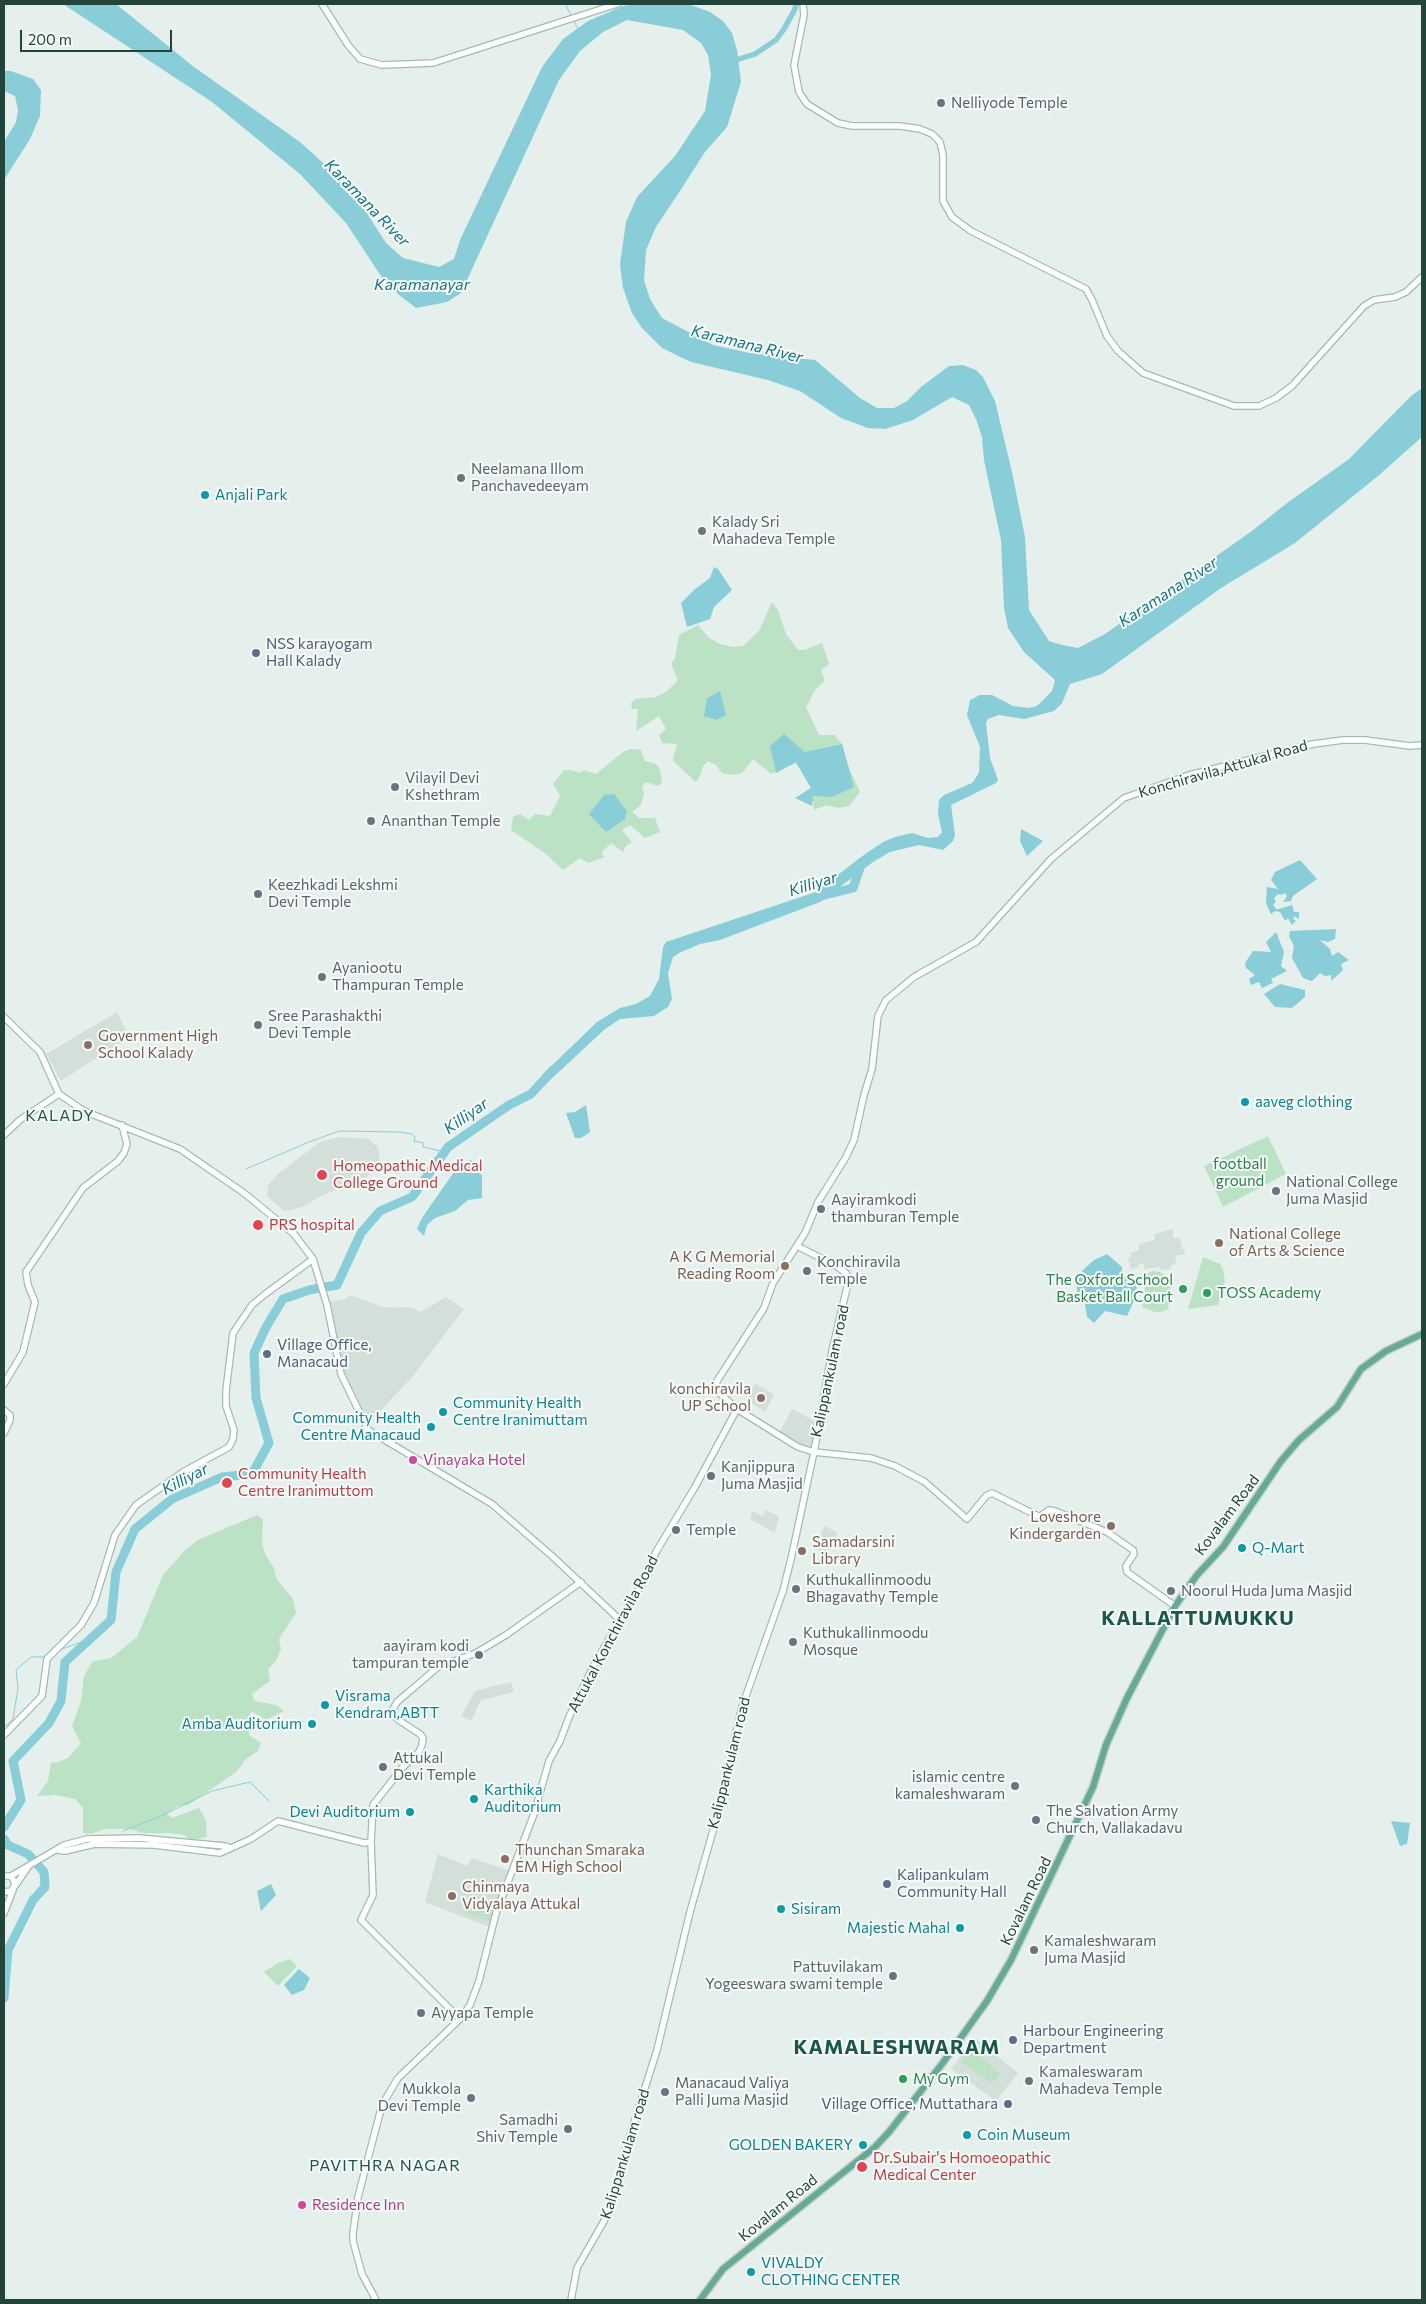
<!DOCTYPE html>
<html>
<head>
<meta charset="utf-8">
<style>
	body { margin:0 }
	#map { position:relative; width:1426px; height:2304px; overflow:hidden; background:#e5efeb; font-family:Commissioner,sans-serif }
	canvas { display:block }
	.frame { position:absolute; inset:0; border:5px solid #22443a; pointer-events:none }
	.scale { position:absolute; left:20px; top:30px; width:152px; height:22px; box-sizing:border-box; border:2px solid #22443a; border-top:0; padding-left:6px; font-size:15px; line-height:18px; white-space:nowrap; color:#22443a; -webkit-text-stroke:4px #f6fbf9; paint-order:stroke }
</style>
</head>
<body>
<div id="map">
<canvas width="1426" height="2304"></canvas>
<div class="frame"></div>
<div class="scale">200 m</div>
</div>
<script>
const context = document.querySelector('canvas').getContext('2d');
context.lineJoin = 'round';
function paint(path, color) {
  context.fillStyle = color;
  context.fill(path, 'evenodd');
}
function shape(rows) {
  const path = new Path2D();
  for (const r of rows) {
    path.moveTo(r[0], r[1]);
    for (let i = 2; i < r.length; i += 2) path.lineTo(r[i], r[i + 1]);
  }
  return path;
}
function trace(path, color, width, dash) {
  context.strokeStyle = color;
  context.lineWidth = width;
  context.lineCap = dash ? 'butt' : 'round';
  context.setLineDash(dash || []);
  context.stroke(path);
}
function write(font, color, halo, rows, align = 'center') {
  context.font = font + ' Commissioner,sans-serif';
  context.lineWidth = 4;
  context.setLineDash([]);
  context.textBaseline = 'middle';
  context.strokeStyle = halo;
  context.fillStyle = color;
  for (const [text, x, y, turn = 0] of rows) {
    context.save();
    context.translate(x, y);
    context.rotate((+turn || 0) * Math.PI / 180);
    context.textAlign = isNaN(turn) ? turn : align;
    if (halo) context.strokeText(text, 0, 0);
    context.fillText(text, 0, 0);
    context.restore();
  }
}
paint(shape([
	[117,1012,129,1037,61,1081,46,1054],
	[339,1137,369,1139,378,1147,380,1161,366,1178,321,1196,302,1207,284,1211,267,1196,268,1185,279,1173,320,1142],
	[1173,1229,1173,1238,1179,1238,1182,1244,1182,1249,1184,1249,1185,1254,1175,1256,1176,1264,1171,1265,1171,1269,1161,1270,1160,1267,1144,1269,1144,1263,1139,1264,1138,1268,1131,1269,1128,1257,1131,1258,1131,1253,1139,1250,1139,1244,1155,1240,1155,1234],
	[350,1295,383,1307,413,1308,420,1312,446,1297,464,1309,413,1376,370,1422,367,1419,343,1370,329,1302,345,1299],
	[755,1383,774,1395,765,1412,747,1400],
	[792,1409,818,1423,812,1450,779,1433],
	[765,1510,779,1516,775,1533,750,1519,752,1511,763,1516],
	[825,1526,838,1533,826,1555,814,1547],
	[511,1682,514,1692,481,1700,471,1721,461,1716,475,1691],
	[438,1854,467,1866,472,1858,510,1871,492,1928,425,1902],
	[975,2038,1018,2073,996,2101,951,2069]
]), '#d3e0da');
paint(shape([
	[772,602,778,610,786,634,798,650,805,650,822,643,829,664,821,670,825,681,815,690,806,707,819,735,834,735,842,744,849,768,860,792,849,806,839,808,826,805,814,810,811,788,796,763,771,774,753,759,742,773,734,775,722,773,716,765,708,761,703,766,700,776,696,782,674,762,673,758,677,744,662,743,659,735,666,729,659,716,636,731,638,709,632,709,631,703,635,699,656,697,666,692,678,680,671,664,675,658,679,635,698,625,709,638,720,644,733,647,743,646,759,631],
	[631,749,641,750,645,761,656,764,660,769,662,782,658,786,646,782,642,786,644,793,641,805,632,812,639,818,655,818,660,832,645,838,630,825,622,830,632,842,626,846,623,852,611,843,602,852,604,857,589,863,580,858,563,870,546,854,511,830,513,817,520,814,529,820,535,814,550,816,560,796,553,784,564,770,572,770,579,773,584,770,596,774,623,752],
	[1268,1136,1286,1174,1223,1207,1204,1166],
	[1203,1257,1220,1264,1223,1269,1225,1281,1218,1305,1188,1309],
	[1153,1271,1160,1272,1172,1279,1168,1309,1161,1312,1155,1312,1142,1307,1147,1273],
	[257,1515,263,1519,262,1544,266,1556,274,1568,276,1578,293,1599,296,1613,279,1639,281,1649,276,1661,268,1669,270,1681,252,1694,255,1701,276,1705,284,1711,266,1720,251,1711,247,1725,250,1736,261,1743,258,1751,246,1759,236,1772,188,1805,177,1806,167,1814,172,1818,199,1808,206,1820,207,1837,191,1840,184,1835,170,1833,144,1833,130,1829,105,1829,90,1834,83,1833,83,1808,75,1799,55,1795,37,1796,48,1781,51,1762,56,1763,68,1758,81,1743,72,1726,81,1701,84,1676,93,1661,111,1658,137,1637,163,1575,185,1550,198,1540],
	[472,1899,493,1909,489,1921,466,1913],
	[290,1959,297,1966,278,1986,264,1972,278,1963],
	[971,2048,1000,2074,992,2083,961,2062]
]), '#bce2c6');
paint(shape([
	[63,4,116,4,194,67,300,142,333,172,366,212,386,243,403,258,439,267,454,259,460,240,542,67,563,39,588,21,623,6,636,4,688,4,710,12,723,21,732,33,737,50,741,82,727,127,705,152,678,194,656,227,646,250,644,280,650,299,662,318,713,345,750,353,815,360,860,398,877,408,894,408,907,401,921,387,949,366,963,365,976,370,983,377,995,401,1012,472,1025,537,1029,610,1049,641,1062,645,1078,648,1105,634,1252,531,1287,503,1349,459,1411,396,1422,388,1422,437,1378,476,1295,543,1221,588,1102,674,1070,684,1062,703,1054,711,1024,719,999,715,988,719,986,723,990,758,998,780,996,783,951,805,955,835,953,841,943,850,919,845,890,852,873,862,820,902,720,940,700,944,679,953,673,957,668,973,672,999,668,1007,654,1016,620,1019,605,1029,548,1082,542,1075,597,1022,620,1008,636,1004,650,996,659,979,663,947,666,942,816,892,861,857,883,842,895,837,912,833,928,838,938,837,942,832,938,814,939,800,944,795,972,783,979,773,980,747,967,715,970,700,980,695,992,695,1013,706,1029,708,1037,706,1052,691,1055,680,1024,652,1008,628,1004,608,1001,540,984,460,982,437,976,419,969,405,952,397,913,420,885,429,868,428,841,418,800,391,768,380,691,362,662,348,642,328,632,313,623,288,620,264,626,222,637,197,675,156,705,111,711,75,708,55,701,43,683,30,627,20,603,32,580,51,559,80,461,293,447,302,416,308,399,295,383,279,346,223,300,174,212,102],
	[4,71,11,71,33,79,41,90,40,116,30,139,4,180,4,142,16,122,18,110,15,96,4,91],
	[714,567,718,569,732,590,714,607,710,619,687,627,681,603,695,589,710,578],
	[720,691,726,715,716,720,704,716,707,698],
	[784,734,805,752,842,744,854,787,832,797,813,796,812,806,795,798,811,788,796,762,776,773,770,746],
	[614,794,627,811,625,819,606,832,589,814,604,795],
	[1021,829,1043,841,1027,856,1020,841],
	[1300,860,1317,879,1293,896,1291,901,1283,902,1287,896,1285,893,1280,895,1278,894,1274,898,1276,902,1273,905,1276,909,1279,909,1292,905,1294,912,1299,912,1299,919,1294,916,1293,919,1296,921,1292,925,1288,918,1285,921,1280,912,1275,911,1271,914,1266,903,1267,887,1278,889,1271,880,1275,872],
	[1336,929,1335,939,1328,942,1320,940,1330,949,1332,956,1338,952,1349,960,1341,964,1343,970,1331,981,1331,975,1325,976,1320,973,1312,981,1303,978,1292,958,1294,946,1289,936,1290,931],
	[1276,932,1284,952,1281,966,1287,971,1271,979,1273,983,1262,988,1259,982,1251,985,1249,979,1255,975,1246,968,1245,963,1253,951,1271,952,1266,942],
	[1280,984,1305,990,1305,997,1292,1008,1275,1007,1264,994],
	[586,1105,590,1132,581,1138,575,1138,566,1113,575,1112],
	[471,1160,482,1176,482,1198,468,1200,455,1211,435,1218,427,1225,424,1236,417,1229,422,1218,456,1169],
	[1107,1254,1122,1267,1122,1275,1136,1283,1137,1294,1127,1316,1105,1311,1094,1323,1087,1317,1085,1304,1077,1297,1077,1281,1082,1271,1094,1260],
	[1391,1821,1410,1823,1407,1844,1400,1846],
	[271,1884,276,1895,261,1911,257,1891],
	[299,1969,310,1978,304,1990,292,1995,284,1985]
]), '#89cdd9');
trace(shape([
	[565,4,571,15],
	[574,21,578,29],
	[246,1169,309,1142,339,1131,400,1132,412,1134,415,1137,414,1141,424,1143,423,1147,445,1152],
	[62,1649,90,1639],
	[4,1728,13,1719,18,1688,16,1670,31,1657,45,1657],
	[123,1831,161,1816,212,1791,250,1782,269,1801]
]), '#89cdd9', 1);
trace(shape([
	[733,61,755,54,776,40,784,29,795,9,796,4]
]), '#89cdd9', 5.5);
trace(shape([
	[821,896,853,888,862,862],
	[4,1827,21,1800,13,1761,49,1723,61,1701,65,1662,111,1620,116,1572,135,1529,172,1499,222,1477,252,1474,269,1443,256,1398,254,1353,265,1329,283,1299,309,1290,337,1285,361,1233,380,1211,412,1197,448,1147,509,1105,531,1094,553,1070],
	[4,1839,8,1845,28,1854,38,1865,44,1872,45,1887,33,1900,8,1950,4,1998]
]), '#89cdd9', 9);
const secondary = shape([
	[322,4,348,45,360,59,382,65,433,63,617,4],
	[803,4,804,15,794,65,799,92,807,104,838,123,852,126,900,126,920,129,932,134,940,142,943,155,943,201,952,217,971,231,1086,289,1092,300,1107,336,1118,351,1143,373,1234,406,1259,406,1276,398,1292,386,1364,306,1374,300,1395,297,1406,292,1422,277],
	[4,1017,40,1052,59,1094,84,1111,180,1149,244,1193,294,1234,313,1259,327,1305,341,1374,368,1430,492,1504,552,1556,619,1619],
	[4,1135,21,1119,59,1094],
	[4,1384,23,1352,35,1302,28,1285,26,1272,83,1188,118,1161,124,1153,127,1144,122,1125],
	[4,1410,10,1415,10,1420,4,1433],
	[1175,1606,1127,1572,1126,1566,1134,1554,1133,1550,1107,1532,1055,1511,1049,1510,1041,1516,1038,1516,992,1493,986,1496,967,1519,925,1482,895,1466,871,1458,814,1452,798,1447,737,1409,715,1389,717,1381,764,1308,773,1283,805,1233,818,1202,846,1157,854,1140,864,1095,872,1069,878,1016,886,1000,914,977,976,942,1051,859,1124,798,1189,775,1313,744,1343,740,1365,740,1410,746,1422,745],
	[4,1735,42,1696,47,1659,81,1625,94,1603,115,1535,136,1505,183,1472,229,1447,233,1439,234,1430,226,1406,226,1391,233,1333,252,1305,264,1295,313,1259],
	[57,1850,65,1851,95,1844,154,1845,220,1853,251,1839,278,1821,364,1843,371,1842],
	[4,1876,11,1876,15,1883,12,1891,4,1892],
	[11,1876,64,1845,87,1839,139,1838,225,1846,231,1848],
	[15,1886,28,1867],
	[4,1913,13,1890],
	[460,2019,361,1920,373,1895,371,1842,373,1805,402,1768,419,1752,422,1745,423,1738,420,1734,400,1721,391,1713,397,1702,438,1667,476,1653,506,1635,581,1582],
	[376,2300,362,2274,353,2241,353,2233,358,2197,382,2105,398,2078,460,2019,470,2005,479,1981,496,1913,534,1814,549,1761,560,1741,569,1717,595,1663,648,1573,656,1552,695,1487,737,1409],
	[571,2300,577,2268,604,2221,615,2193,627,2145,657,2050,690,1912,714,1827,742,1707,783,1591,791,1559,814,1452,832,1351,849,1279,846,1273,835,1265,797,1246]
]);
const primary = shape([
	[700,2300,723,2269,875,2147,889,2132,942,2064,987,2001,1011,1960,1093,1787,1106,1745,1127,1698,1175,1606,1197,1575,1223,1547,1281,1461,1299,1440,1337,1407,1361,1369,1386,1351,1422,1334]
]);
trace(secondary, '#a2bcb3', 8);
trace(primary, '#c1cbc8', 9);
trace(secondary, '#fff', 5.5);
trace(primary, '#65a997', 6);
for (const [x, y, r, color] of [
	[941,103,5,"#6b7280"],
	[461,478,5,"#6b7280"],
	[205,495,5,"#0f9aa8"],
	[702,531,5,"#6b7280"],
	[256,653,5,"#5c6f8a"],
	[395,787,5,"#6b7280"],
	[371,821,5,"#6b7280"],
	[258,894,5,"#6b7280"],
	[322,977,5,"#6b7280"],
	[258,1025,5,"#6b7280"],
	[88,1045,5,"#8d6e63"],
	[1245,1102,5,"#0f9aa8"],
	[322,1175,6,"#e0444e"],
	[1276,1191,5,"#6b7280"],
	[821,1209,5,"#6b7280"],
	[258,1225,6,"#e0444e"],
	[1219,1243,5,"#8d6e63"],
	[785,1266,5,"#8d6e63"],
	[807,1271,5,"#6b7280"],
	[1183,1289,5,"#2e9e5b"],
	[1207,1293,5,"#2e9e5b"],
	[267,1354,5,"#5c6f8a"],
	[761,1398,5,"#8d6e63"],
	[443,1412,5,"#0f9aa8"],
	[431,1427,5,"#0f9aa8"],
	[413,1460,5,"#d1479c"],
	[711,1476,5,"#6b7280"],
	[227,1483,6,"#e0444e"],
	[1111,1526,5,"#8d6e63"],
	[676,1530,5,"#6b7280"],
	[1242,1548,5,"#0f9aa8"],
	[802,1551,5,"#8d6e63"],
	[796,1589,5,"#6b7280"],
	[1171,1591,5,"#6b7280"],
	[793,1642,5,"#6b7280"],
	[479,1655,5,"#6b7280"],
	[325,1705,5,"#0f9aa8"],
	[312,1724,5,"#0f9aa8"],
	[383,1767,5,"#6b7280"],
	[1015,1786,5,"#6b7280"],
	[474,1799,5,"#0f9aa8"],
	[410,1812,5,"#0f9aa8"],
	[1036,1820,5,"#6b7280"],
	[505,1859,5,"#8d6e63"],
	[887,1884,5,"#5c6f8a"],
	[452,1896,5,"#8d6e63"],
	[781,1909,5,"#0f9aa8"],
	[960,1928,5,"#0f9aa8"],
	[1034,1950,5,"#6b7280"],
	[893,1976,5,"#6b7280"],
	[421,2013,5,"#6b7280"],
	[1013,2040,5,"#5c6f8a"],
	[903,2079,5,"#2e9e5b"],
	[1029,2081,5,"#6b7280"],
	[665,2092,5,"#6b7280"],
	[471,2098,5,"#6b7280"],
	[1008,2104,5,"#5c6f8a"],
	[568,2129,5,"#6b7280"],
	[967,2135,5,"#0f9aa8"],
	[863,2145,5,"#0f9aa8"],
	[862,2167,6,"#e0444e"],
	[302,2205,5,"#d1479c"],
	[751,2272,5,"#0f9aa8"]
]) {
  const dot = new Path2D();
  dot.arc(x, y, r, 0, 2 * Math.PI);
  context.fillStyle = color;
  context.fill(dot);
  trace(dot, '#f6fbf9', 2);
}
write('15px', '#5b616d', '#f6fbf9', [
	["Nelliyode Temple",951,103],
	["Neelamana Illom",471,469],
	["Panchavedeeyam",471,486],
	["Kalady Sri",712,522],
	["Mahadeva Temple",712,539],
	["Vilayil Devi",405,778],
	["Kshethram",405,795],
	["Ananthan Temple",381,821],
	["Keezhkadi Lekshmi",268,885],
	["Devi Temple",268,902],
	["Ayaniootu",332,968],
	["Thampuran Temple",332,985],
	["Sree Parashakthi",268,1016],
	["Devi Temple",268,1033],
	["National College",1286,1182],
	["Juma Masjid",1286,1199],
	["Aayiramkodi",831,1200],
	["thamburan Temple",831,1217],
	["Konchiravila",817,1262],
	["Temple",817,1279],
	["Kanjippura",721,1467],
	["Juma Masjid",721,1484],
	["Temple",686,1530],
	["Kuthukallinmoodu",806,1580],
	["Bhagavathy Temple",806,1597],
	["Noorul Huda Juma Masjid",1181,1591],
	["Kuthukallinmoodu",803,1633],
	["Mosque",803,1650],
	["aayiram kodi",469,1646,"right"],
	["tampuran temple",469,1663,"right"],
	["Attukal",393,1758],
	["Devi Temple",393,1775],
	["islamic centre",1005,1777,"right"],
	["kamaleshwaram",1005,1794,"right"],
	["The Salvation Army",1046,1811],
	["Church, Vallakadavu",1046,1828],
	["Kamaleshwaram",1044,1941],
	["Juma Masjid",1044,1958],
	["Pattuvilakam",883,1967,"right"],
	["Yogeeswara swami temple",883,1984,"right"],
	["Ayyapa Temple",431,2013],
	["Kamaleswaram",1039,2072],
	["Mahadeva Temple",1039,2089],
	["Manacaud Valiya",675,2083],
	["Palli Juma Masjid",675,2100],
	["Mukkola",461,2089,"right"],
	["Devi Temple",461,2106,"right"],
	["Samadhi",558,2120,"right"],
	["Shiv Temple",558,2137,"right"]
], 'left');
write('15px', '#0d838f', '#f6fbf9', [
	["Anjali Park",215,495],
	["aaveg clothing",1255,1102],
	["Community Health",453,1403],
	["Centre Iranimuttam",453,1420],
	["Community Health",421,1418,"right"],
	["Centre Manacaud",421,1435,"right"],
	["Q-Mart",1252,1548],
	["Visrama",335,1696],
	["Kendram,ABTT",335,1713],
	["Amba Auditorium",302,1724,"right"],
	["Karthika",484,1790],
	["Auditorium",484,1807],
	["Devi Auditorium",400,1812,"right"],
	["Sisiram",791,1909],
	["Majestic Mahal",950,1928,"right"],
	["Coin Museum",977,2135],
	["GOLDEN BAKERY",853,2145,"right"],
	["VIVALDY",761,2263],
	["CLOTHING CENTER",761,2280]
], 'left');
write('15px', '#4e5e75', '#f6fbf9', [
	["NSS karayogam",266,644],
	["Hall Kalady",266,661],
	["Village Office,",277,1345],
	["Manacaud",277,1362],
	["Kalipankulam",897,1875],
	["Community Hall",897,1892],
	["Harbour Engineering",1023,2031],
	["Department",1023,2048],
	["Village Office, Muttathara",998,2104,"right"]
], 'left');
write('15px', '#22443a', '#f6fbf9', [
	["Konchiravila,Attukal Road",1223,769,-16],
	["Kalippankulam road",830,1371,-78],
	["Kovalam Road",1227,1515,-53],
	["Attukal Konchiravila Road",613,1634,-62],
	["Kalippankulam road",729,1763,-76],
	["Kovalam Road",1026,1901,-64],
	["Kalippankulam road",625,2154,-73],
	["Kovalam Road",778,2208,-39]
]);
write('15px', '#785e54', '#f6fbf9', [
	["Government High",98,1036],
	["School Kalady",98,1053],
	["National College",1229,1234],
	["of Arts & Science",1229,1251],
	["A K G Memorial",775,1257,"right"],
	["Reading Room",775,1274,"right"],
	["konchiravila",751,1389,"right"],
	["UP School",751,1406,"right"],
	["Loveshore",1101,1517,"right"],
	["Kindergarden",1101,1534,"right"],
	["Samadarsini",812,1542],
	["Library",812,1559],
	["Thunchan Smaraka",515,1850],
	["EM High School",515,1867],
	["Chinmaya",462,1887],
	["Vidyalaya Attukal",462,1904]
], 'left');
write('15px', '#277f49', '#f6fbf9', [
	["football",1240,1164],
	["ground",1240,1181]
]);
write('15px', '#be3a42', '#f6fbf9', [
	["Homeopathic Medical",333,1166],
	["College Ground",333,1183],
	["PRS hospital",269,1225],
	["Community Health",238,1474],
	["Centre Iranimuttom",238,1491],
	["Dr.Subair's Homoeopathic",873,2158],
	["Medical Center",873,2175]
], 'left');
write('15px', '#27864d', '#f6fbf9', [
	["The Oxford School",1173,1280,"right"],
	["Basket Ball Court",1173,1297,"right"],
	["TOSS Academy",1217,1293],
	["My Gym",913,2079]
], 'left');
write('15px', '#b23c85', '#f6fbf9', [
	["Vinayaka Hotel",423,1460],
	["Residence Inn",312,2205]
], 'left');
write('italic 16px', '#157486', '#f6fbf9', [
	["Karamana River",367,203,46],
	["Karamanayar",422,285],
	["Karamana River",747,344,14],
	["Karamana River",1168,592,-33],
	["Killiyar",813,884,-17],
	["Killiyar",466,1116,-35],
	["Killiyar",185,1479,-27]
]);
context.letterSpacing = '1px';
write('16px', '#1b5849', '#f6fbf9', [
	["KALADY",60,1116],
	["PAVITHRA NAGAR",385,2166]
]);
context.letterSpacing = '0px';
context.letterSpacing = '1px';
write('bold 20px', '#1b5849', '#f6fbf9', [
	["KALLATTUMUKKU",1198,1618],
	["KAMALESHWARAM",897,2047]
]);
context.letterSpacing = '0px';
</script>
</body>
</html>
